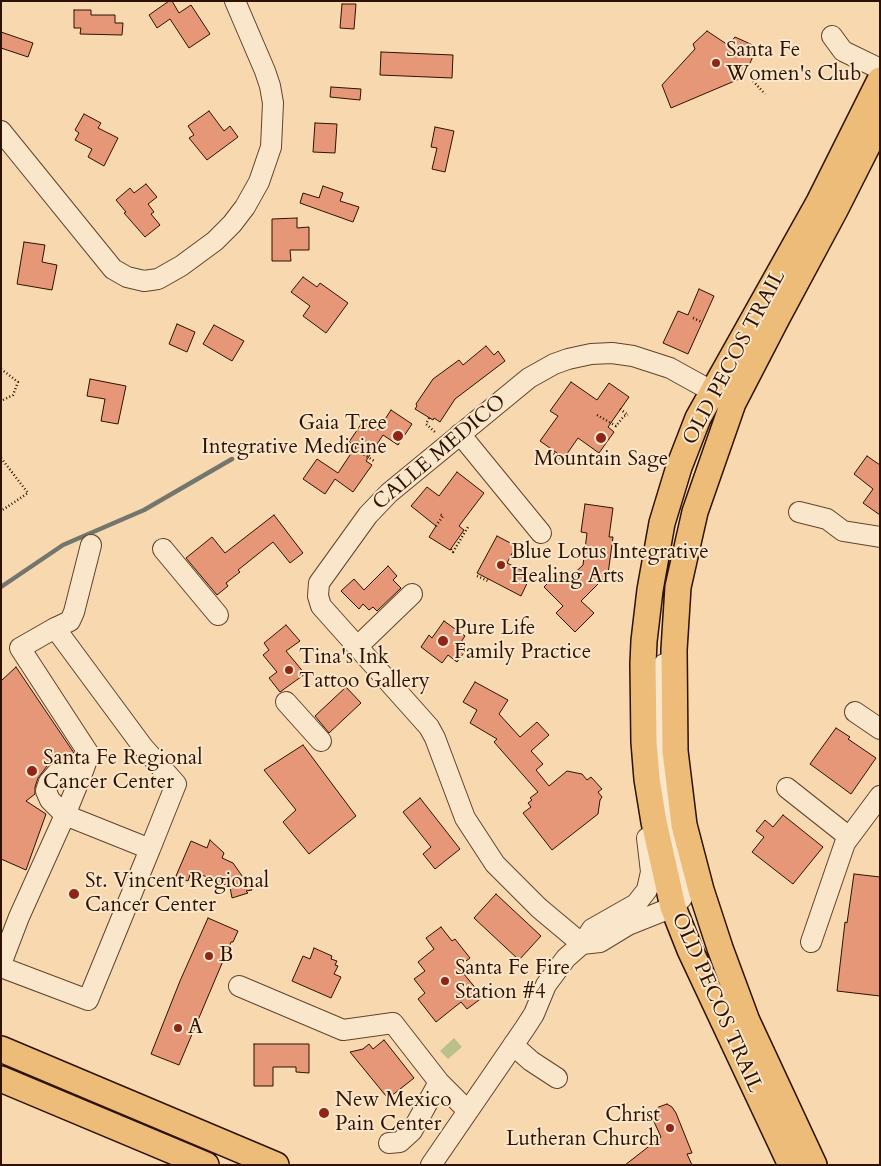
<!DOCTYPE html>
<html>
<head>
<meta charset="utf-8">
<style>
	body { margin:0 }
	#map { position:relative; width:881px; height:1166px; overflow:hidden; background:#f8d9af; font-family:Cardo,serif }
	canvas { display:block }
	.frame { position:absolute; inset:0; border:2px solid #2d1201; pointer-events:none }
</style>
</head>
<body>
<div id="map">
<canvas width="881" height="1166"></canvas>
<div class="frame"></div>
</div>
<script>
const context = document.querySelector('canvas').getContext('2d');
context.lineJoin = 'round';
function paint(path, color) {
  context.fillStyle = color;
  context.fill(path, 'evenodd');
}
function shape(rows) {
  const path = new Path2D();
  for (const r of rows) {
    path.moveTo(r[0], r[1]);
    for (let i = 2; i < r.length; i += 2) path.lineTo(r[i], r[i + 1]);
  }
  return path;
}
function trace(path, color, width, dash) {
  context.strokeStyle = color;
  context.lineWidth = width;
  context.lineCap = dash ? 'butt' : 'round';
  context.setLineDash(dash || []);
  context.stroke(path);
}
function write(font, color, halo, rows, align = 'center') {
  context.font = font + ' Cardo,serif';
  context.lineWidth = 4;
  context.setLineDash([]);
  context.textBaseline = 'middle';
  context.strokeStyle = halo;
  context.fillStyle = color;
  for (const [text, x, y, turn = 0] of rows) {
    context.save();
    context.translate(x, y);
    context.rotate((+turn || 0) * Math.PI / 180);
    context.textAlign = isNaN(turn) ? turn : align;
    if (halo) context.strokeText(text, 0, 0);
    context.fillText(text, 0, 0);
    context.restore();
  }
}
paint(shape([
	[454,1038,462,1047,448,1059,440,1051]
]), '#bac08c');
trace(shape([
	[1,587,63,545,144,510,232,459]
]), '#72766c', 4.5);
const building = shape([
	[169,1,172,1,179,13,191,5,210,34,189,48,170,19,157,28,149,15,169,1],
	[342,4,356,4,354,29,340,28,342,4],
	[74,10,91,10,91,15,115,15,115,23,123,23,122,35,80,34,81,28,74,28,74,10],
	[707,31,728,45,735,37,757,47,744,77,671,108,662,85,695,49,693,44,707,31],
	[1,32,33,43,28,57,1,48,1,32],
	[381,52,453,55,452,78,380,75,381,52],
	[331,87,361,89,360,100,330,97,331,87],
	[209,111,224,131,230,126,238,137,207,160,189,138,194,135,188,126,209,111],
	[84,114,101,123,98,128,118,138,104,166,88,157,92,149,75,140,79,133,75,130,84,114],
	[315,123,337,124,335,153,313,152,315,123],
	[435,127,454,131,445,172,432,169,437,148,431,147,435,127],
	[146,184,157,197,148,204,154,212,151,214,160,225,145,237,124,213,126,212,116,200,130,188,134,193,146,184],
	[323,186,343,193,340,201,359,207,353,222,300,203,303,193,319,198,323,186],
	[297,218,297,228,309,227,309,250,290,250,291,261,272,261,272,219,297,218],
	[24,242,45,245,42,262,57,265,52,290,17,284,24,242],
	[303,277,317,287,320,283,348,303,326,333,303,316,310,306,291,292,303,277],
	[699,289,714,296,688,354,663,343,678,311,688,315,699,289],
	[177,324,195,332,187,352,169,344,177,324],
	[214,325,244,341,232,361,203,344,214,325],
	[486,346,494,355,498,351,505,361,455,399,440,422,434,418,433,420,415,409,417,406,416,404,433,379,459,360,463,365,486,346],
	[90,379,126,386,118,424,101,421,105,399,87,396,90,379],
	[571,382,597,400,609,383,629,397,608,427,614,432,599,453,578,438,564,458,540,441,558,416,550,411,571,382],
	[391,410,412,424,398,445,383,435,366,461,372,465,353,492,335,479,325,494,303,479,317,459,338,473,356,446,349,442,364,420,378,430,391,410],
	[867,456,880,465,880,515,863,503,873,489,854,474,867,456],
	[457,472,484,493,459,526,464,530,450,550,429,537,436,526,411,506,427,487,439,496,457,472],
	[585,504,613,508,609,537,613,537,608,574,581,601,594,613,575,632,556,613,563,606,544,587,560,571,568,579,583,565,587,533,581,532,585,504],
	[274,515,303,553,290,563,273,542,238,570,240,572,226,583,228,586,217,595,186,558,212,537,225,553,274,515],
	[497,536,516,546,507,563,531,575,521,596,477,573,497,536],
	[388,566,397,576,393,580,401,588,377,611,373,607,369,610,363,604,359,609,341,591,354,579,364,590,388,566],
	[444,621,465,636,459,645,466,650,457,662,448,655,442,663,421,647,429,635,432,638,444,621],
	[286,625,300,641,286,651,305,674,280,692,269,678,277,672,263,655,269,650,264,643,286,625],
	[16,667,76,756,75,758,67,756,59,758,47,766,38,778,35,787,35,794,26,801,46,814,26,870,1,859,1,681,16,667],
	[475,682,508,700,499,714,520,737,537,722,549,735,531,751,543,764,536,770,549,786,567,771,582,774,587,780,591,777,602,789,598,792,602,797,600,800,598,814,552,850,523,813,531,807,528,803,532,800,530,798,538,792,494,742,497,739,470,723,477,710,463,702,475,682],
	[346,687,361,703,329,733,315,716,346,687],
	[836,728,850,737,848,739,876,758,851,794,810,764,836,728],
	[303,745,356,816,309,854,283,822,296,810,264,770,303,745],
	[420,798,460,849,435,869,423,854,431,847,403,812,420,798],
	[783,815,823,847,793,884,752,852,764,837,756,831,765,820,773,827,783,815],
	[210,840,224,853,222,858,233,863,252,890,246,891,248,893,232,898,230,887,202,875,200,879,190,875,188,881,176,876,191,841,207,848,210,840],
	[854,874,880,877,880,996,837,991,845,922,847,923,854,874],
	[496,894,541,936,519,960,474,918,496,894],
	[208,918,238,931,233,942,231,942,179,1065,151,1054,180,981,208,918],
	[441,927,452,941,455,939,470,958,458,967,483,997,467,1009,461,1002,436,1022,418,999,425,993,414,979,425,971,418,962,434,949,426,938,441,927],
	[314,948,332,956,331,959,337,961,335,965,338,966,334,974,341,977,331,998,292,981,303,956,310,959,314,948],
	[384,1040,414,1078,390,1097,387,1094,386,1096,350,1052,363,1049,369,1044,373,1049,384,1040],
	[254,1044,309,1044,309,1073,296,1072,296,1067,273,1067,273,1086,254,1086,254,1044],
	[667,1104,672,1107,676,1113,692,1153,687,1154,692,1165,625,1165,661,1137,650,1113,657,1110,656,1108,667,1104]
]);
paint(building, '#e59778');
trace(building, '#2d1201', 1);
const minor = shape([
	[832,36,843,51,880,69],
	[1,131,113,269,127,277,144,281,158,279,181,266,215,241,232,224,245,207,259,182,271,147,273,103,270,86,265,71,235,1],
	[460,434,541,533],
	[799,512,827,519,843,531,880,537],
	[163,549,218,615],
	[55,628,70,621,74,612,91,545],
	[357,647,412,594],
	[286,702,321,741],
	[855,712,880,729],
	[83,771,65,768,56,774,49,782,46,791,50,800,65,815,83,771,89,754,20,648,55,628,143,747,176,784,150,849],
	[787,788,849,837],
	[811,942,845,843,880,796],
	[582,944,539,908,495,864,465,818,435,738,429,727,321,606,318,596,319,583,368,515,389,493,529,378,554,364,568,359,591,354,612,353,633,356,670,368,726,399],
	[582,944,600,942,628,925,673,907,682,898,683,886,672,834,660,739,664,664],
	[1,964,19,917,65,815,150,849,88,1000,1,967],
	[239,986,343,1030,393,1023,439,1082,468,1111],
	[513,1045,531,1061,557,1078],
	[389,1143,400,1142,412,1131,439,1082],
	[431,1165,525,1028,534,1014,546,985,566,958,582,944,592,929,636,904,647,890,651,872,647,838]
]);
const major = shape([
	[1,1049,276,1165],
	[1,1079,206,1165],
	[791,1165,690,950,673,907,654,822,647,779,644,742,643,664,644,641,650,590,662,523,679,467,698,418,819,202,880,80],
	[814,1165,747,1021,720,948,701,890,684,825,675,751,674,650,678,587,695,512,733,403,777,318,835,210,880,121]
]);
trace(minor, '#60442c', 22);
trace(major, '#2d1201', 28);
trace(shape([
	[753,81,765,94],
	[693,318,702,322],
	[1,369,18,382,13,395,1,401],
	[620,409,628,415],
	[597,415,616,426,624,416,628,415],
	[429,418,426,424,435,432],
	[355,446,354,448,374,461],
	[551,451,560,458,561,456],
	[1,458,28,493,1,511],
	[436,526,443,516,440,514],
	[451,549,453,552,468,527],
	[477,576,488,581,489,579]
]), '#2d1201', 2.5, [1, 2.5]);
trace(minor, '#fae6cb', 20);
trace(major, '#ecbc78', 25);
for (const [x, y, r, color] of [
	[716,63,5,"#8f2418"],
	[398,436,6,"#8f2418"],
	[601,438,6,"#8f2418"],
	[501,565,5,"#8f2418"],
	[443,641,6,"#8f2418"],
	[289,670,5,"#8f2418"],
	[32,771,6,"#8f2418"],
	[74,894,6,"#8f2418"],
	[209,956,5,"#8f2418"],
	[445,981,5,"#8f2418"],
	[178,1028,5,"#8f2418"],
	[324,1113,6,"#8f2418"],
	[670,1128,5,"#8f2418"]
]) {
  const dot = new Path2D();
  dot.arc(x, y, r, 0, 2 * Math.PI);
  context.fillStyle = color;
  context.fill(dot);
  trace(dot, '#fae6cb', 2);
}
write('21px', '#2d1201', '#fae6cb', [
	["Santa Fe",726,51],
	["Women's Club",726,75],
	["Gaia Tree",387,424,"right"],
	["Integrative Medicine",387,448,"right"],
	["Mountain Sage",601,460,"center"],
	["Blue Lotus Integrative",511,553],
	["Healing Arts",511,577],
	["Pure Life",454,629],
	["Family Practice",454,653],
	["Tina's Ink",299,658],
	["Tattoo Gallery",299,682],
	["Santa Fe Regional",43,759],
	["Cancer Center",43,783],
	["St. Vincent Regional",85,882],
	["Cancer Center",85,906],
	["B",219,956],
	["Santa Fe Fire",455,969],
	["Station #4",455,993],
	["A",188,1028],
	["New Mexico",335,1101],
	["Pain Center",335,1125],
	["Christ",660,1116,"right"],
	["Lutheran Church",660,1140,"right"]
], 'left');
write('21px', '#2d1201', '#fae6cb', [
	["OLD PECOS TRAIL",735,358,-62],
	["CALLE MEDICO",440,453,-40],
	["OLD PECOS TRAIL",716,1003,66]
]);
</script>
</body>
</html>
